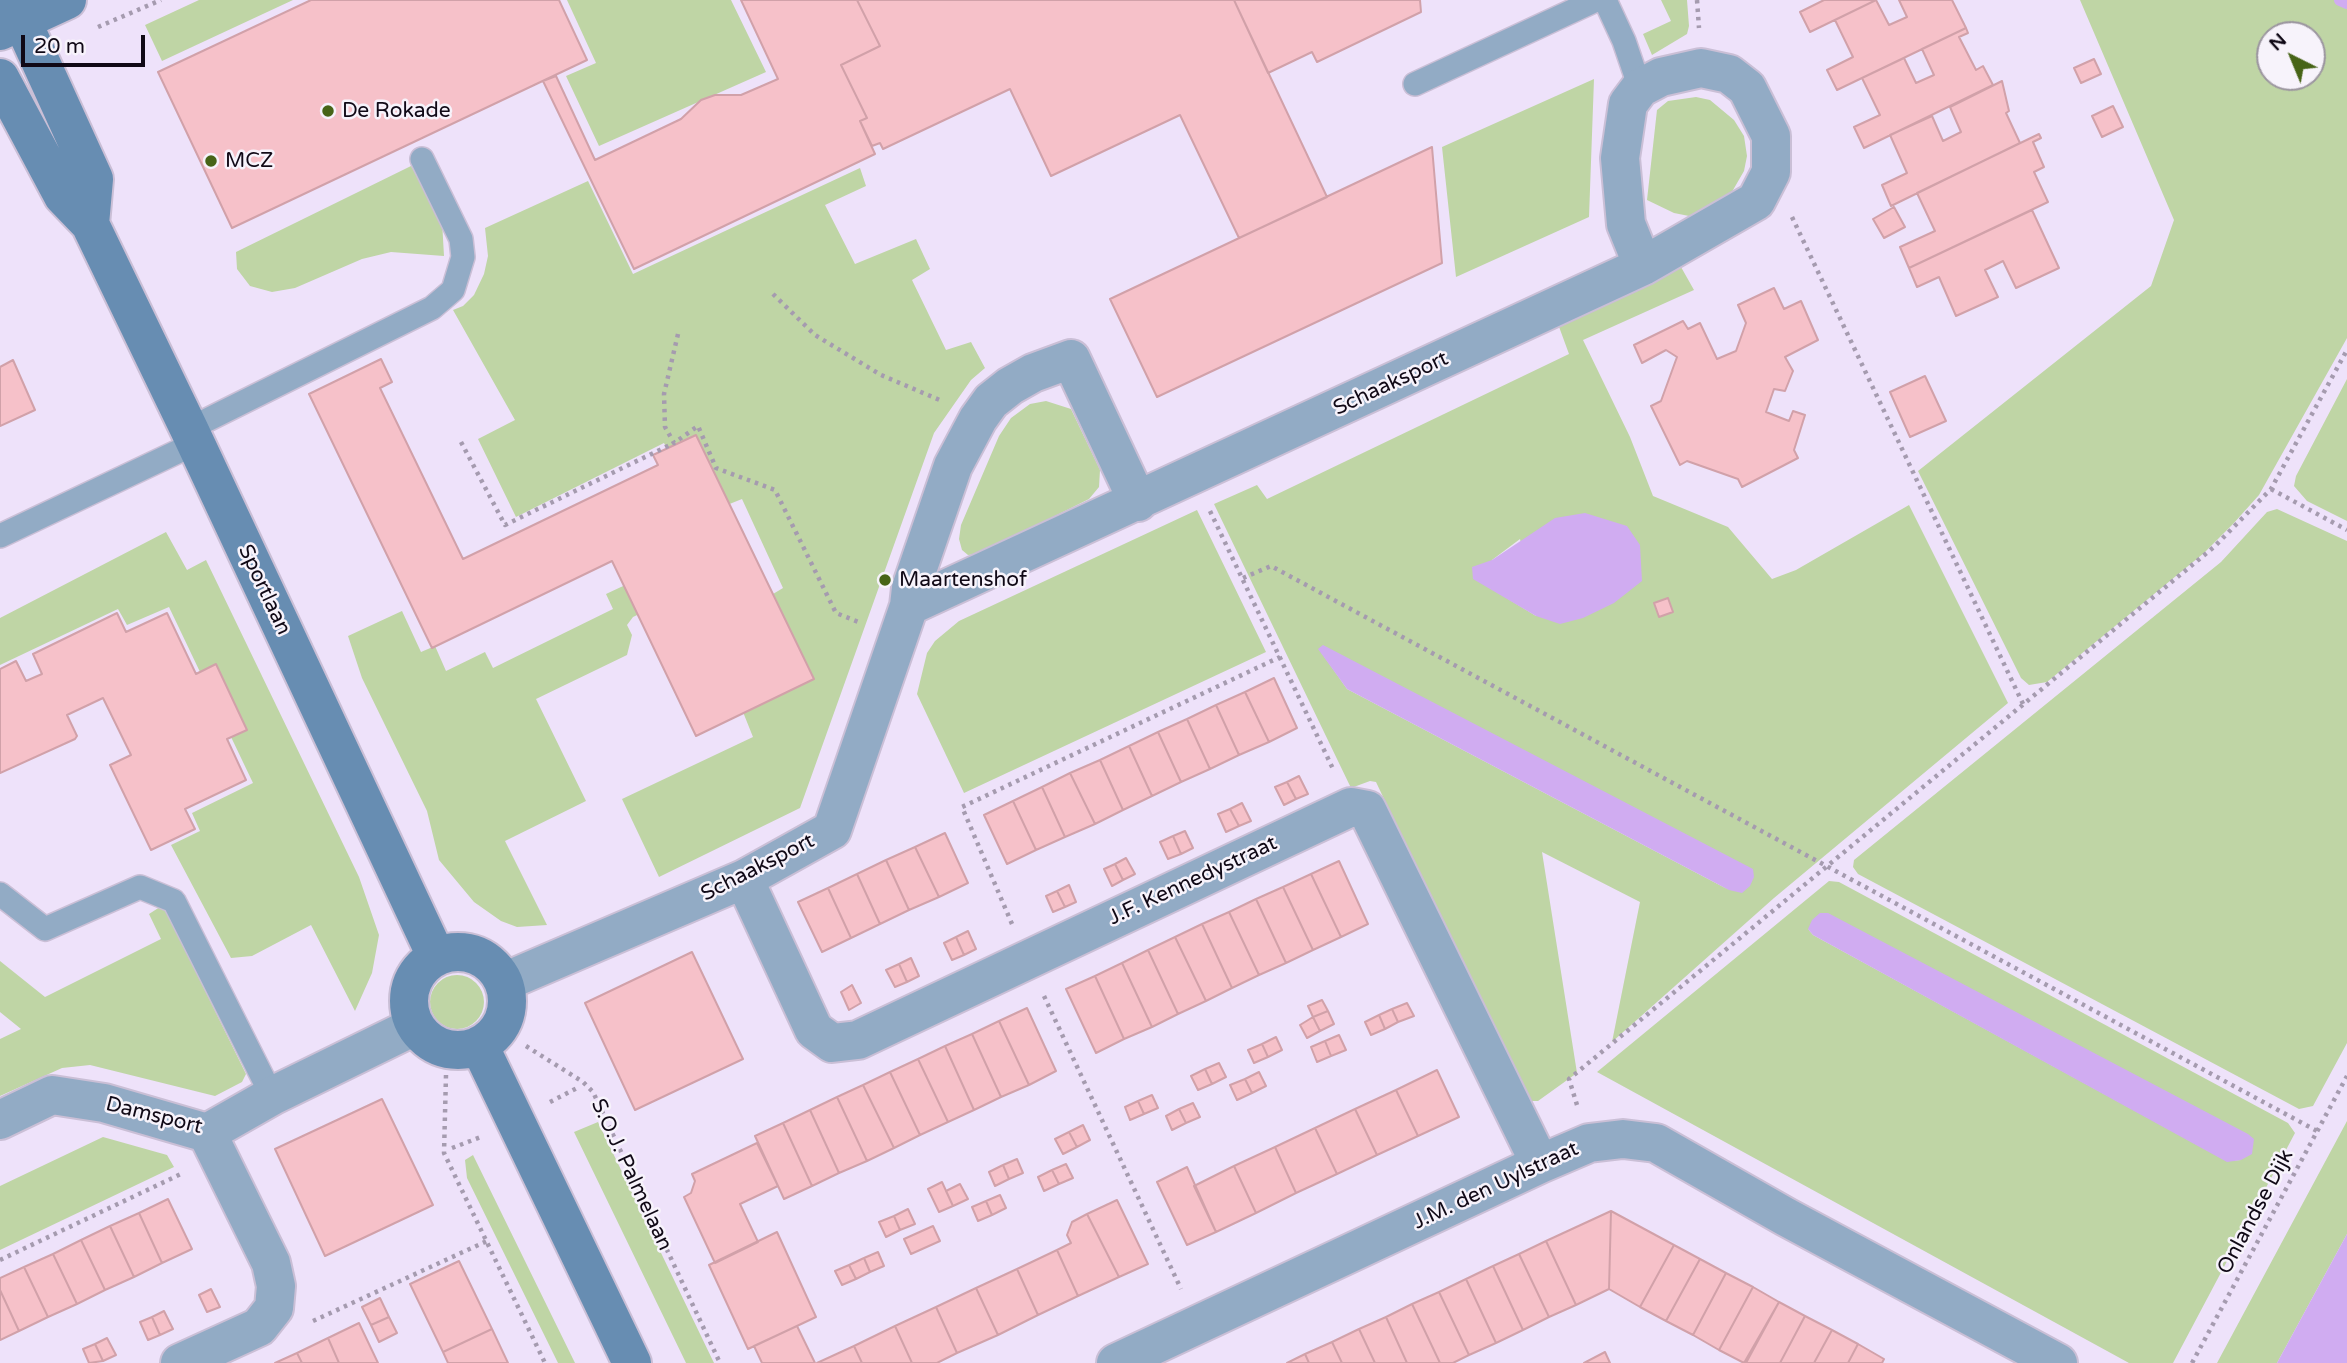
<!DOCTYPE html>
<html>
<head>
<meta charset="utf-8">
<style>
	body { margin:0 }
	#map { position:relative; width:2347px; height:1363px; overflow:hidden; background:#eee2fa; font-family:"Varela Round",sans-serif }
	canvas { display:block }
	.north { position:absolute; left:2256px; top:21px; width:70px; height:70px; box-sizing:border-box; background:#f7f3fb; border:2px solid #9b959f; border-radius:50%; rotate:317deg; font-size:19px; font-weight:700; line-height:28px; text-align:center; color:#100916 }
	.north::after { content:''; display:block; margin:auto; width:24px; height:32px; background:#476417; clip-path:polygon(50% 0,100% 100%,50% 72%,0 100%) }
	.scale { position:absolute; left:21px; top:35px; width:124px; height:32px; box-sizing:border-box; border:4px solid #100916; border-top:0; padding-left:9px; font-size:21px; line-height:24px; white-space:nowrap; color:#100916; -webkit-text-stroke:5px #f7f3fb; paint-order:stroke }
</style>
</head>
<body>
<div id="map">
<canvas width="2347" height="1363"></canvas>
<div class="north">N</div>
<div class="scale">20 m</div>
</div>
<script>
const context = document.querySelector('canvas').getContext('2d');
context.lineJoin = 'round';
function paint(path, color) {
  context.fillStyle = color;
  context.fill(path, 'evenodd');
}
function shape(rows) {
  const path = new Path2D();
  for (const r of rows) {
    if (r.length === 3) {
      path.moveTo(r[0] + r[2], r[1]);
      path.arc(r[0], r[1], r[2], 0, 2 * Math.PI);
      continue;
    }
    path.moveTo(r[0], r[1]);
    for (let i = 2; i < r.length; i += 2) path.lineTo(r[i], r[i + 1]);
  }
  return path;
}
function trace(path, color, width, dash) {
  context.strokeStyle = color;
  context.lineWidth = width;
  context.lineCap = dash ? 'butt' : 'round';
  context.setLineDash(dash || []);
  context.stroke(path);
}
function write(font, color, halo, rows, align = 'center') {
  context.font = font + ' "Varela Round",sans-serif';
  context.lineWidth = 5;
  context.setLineDash([]);
  context.textBaseline = 'middle';
  context.strokeStyle = halo;
  context.fillStyle = color;
  for (const [text, x, y, turn = 0] of rows) {
    context.save();
    context.translate(x, y);
    context.rotate((+turn || 0) * Math.PI / 180);
    context.textAlign = isNaN(turn) ? turn : align;
    if (halo) context.strokeText(text, 0, 0);
    context.fillText(text, 0, 0);
    context.restore();
  }
}
paint(shape([
	[199,0,293,0,162,61,145,25],
	[567,0,731,0,766,72,599,146,566,76,596,63],
	[1661,0,1687,0,1689,26,1687,34,1652,55,1643,34,1671,21],
	[2080,0,2347,0,2347,338,2259,495,2233,524,2204,553,2047,682,2029,685,2021,678,1918,471,2151,286,2174,220],
	[2312,35,2312,77,2270,77,2270,35],
	[1594,79,1589,217,1456,277,1442,147],
	[1696,97,1710,100,1734,120,1744,136,1747,156,1744,171,1729,197,1689,216,1674,213,1647,200,1657,110,1668,101],
	[411,166,442,221,444,256,391,252,362,259,295,288,272,292,250,286,237,269,236,252],
	[860,168,866,186,825,205,855,264,916,239,930,269,912,280,946,350,971,342,985,368,971,380,934,433,800,808,659,877,622,799,753,737,743,712,773,594,783,588,742,499,717,509,688,492,664,443,516,517,478,439,515,420,453,310,463,306,474,295,484,274,488,256,485,228,588,181,633,274],
	[1681,267,1694,290,1583,340,1630,437,1653,496,1728,527,1772,579,1796,570,1909,505,2008,703,1774,898,1612,1042,1640,902,1542,852,1577,1073,1538,1101,1527,1101,1376,782,1370,781,1351,788,1214,504,1257,485,1267,499,1569,354,1558,324],
	[1520,539,1536,616,1505,597,1492,560],
	[1319,649,1729,890,1347,689],
	[2347,379,2347,521,2307,501,2294,486,2296,476],
	[1046,401,1071,409,1100,470,1099,487,1089,499,979,554,968,555,962,550,959,539,961,525,999,436,1011,418,1030,404],
	[2277,509,2347,541,2347,1043,2313,1106,2299,1109,1858,874,1853,867,1854,860,2221,562,2267,512],
	[1197,510,1266,652,964,793,917,694,927,653,935,641,959,621],
	[166,532,187,570,206,560,359,877,379,935,372,973,355,1011,311,925,252,956,231,958,171,845,200,831,192,813,253,783,169,607,127,625,118,609,0,665,0,618],
	[696,552,710,580,633,617,627,625,632,635,627,655,536,699,586,801,505,841,547,925,517,927,501,921,474,902,439,860,427,811,362,678,348,636,402,611,421,652,435,646,446,671,485,652,493,668,613,609,606,594],
	[1829,881,1839,882,2288,1123,2295,1133,2173,1363,2129,1363,1597,1072],
	[1808,929,2241,1160,2227,1161,1813,935],
	[163,905,246,1074,242,1082,215,1096,90,1065,62,1068,0,1096,0,1039,21,1029,0,1012,0,961,45,997,161,939,149,914],
	[457,1002,27],
	[2347,1121,2347,1234,2277,1363,2217,1363],
	[598,1122,714,1363,686,1363,574,1132],
	[103,1137,167,1155,174,1167,0,1250,0,1186],
	[473,1155,575,1363,558,1363,467,1178,465,1160]
]), '#bfd5a5');
paint(shape([
	[1585,513,1627,526,1640,545,1642,581,1614,603,1583,618,1560,624,1536,616,1473,579,1472,567,1492,560,1555,518],
	[1323,645,1753,869,1754,877,1750,886,1742,893,1729,890,1347,689,1318,649],
	[1820,913,1828,913,2248,1134,2254,1139,2252,1154,2241,1160,2227,1162,1813,935,1808,929,1812,920],
	[2347,1234,2347,1363,2277,1363]
]), '#d0acf1');
trace(shape([
	[2340,0,2347,3]
]), '#d0acf1', 12);
const building = shape([
	[311,0,559,0,587,60,232,228,158,72,311,0],
	[741,0,857,0,880,46,841,65,867,118,860,121,875,154,634,269,543,81,556,76,595,160,681,119,701,100,715,95,741,95,778,79,741,0],
	[857,0,1234,0,1327,197,1239,238,1180,115,1051,176,1010,89,883,149,880,143,872,146,860,121,867,118,841,65,880,46,857,0],
	[1234,0,1420,0,1421,12,1317,62,1312,52,1268,73,1234,0],
	[1824,0,1876,0,1810,32,1800,12,1824,0],
	[1876,0,1889,25,1907,17,1899,0,1952,0,1966,28,1837,90,1827,70,1853,57,1835,20,1876,0],
	[1966,28,1968,33,1959,37,1976,70,1983,66,1993,85,1864,148,1854,127,1880,115,1862,78,1904,58,1916,83,1934,75,1922,49,1966,28],
	[2094,59,2101,74,2081,83,2074,68,2094,59],
	[2002,81,2009,111,2006,113,2020,143,1891,206,1882,185,1907,173,1890,135,1932,116,1943,141,1961,132,1950,107,2002,81],
	[2113,106,2123,127,2102,137,2092,116,2113,106],
	[2039,134,2041,138,2033,142,2044,167,2034,172,2048,202,1909,268,1900,247,1935,231,1917,193,2039,134],
	[1432,147,1442,263,1157,397,1110,299,1432,147],
	[1894,207,1905,227,1884,238,1873,219,1894,207],
	[2032,210,2059,268,2016,288,2003,261,1985,270,1998,297,1956,316,1939,277,1917,287,1909,268,2032,210],
	[1774,288,1784,309,1801,301,1818,340,1785,357,1793,371,1785,391,1774,389,1766,412,1789,421,1793,411,1805,415,1794,450,1798,458,1742,487,1738,479,1687,461,1680,465,1651,406,1661,401,1677,357,1666,350,1642,363,1634,345,1683,321,1688,329,1700,323,1717,359,1736,351,1746,323,1738,305,1774,288],
	[381,359,392,382,380,388,463,559,658,465,653,455,696,435,814,679,696,736,612,561,432,648,309,394,381,359],
	[13,360,35,410,0,426,0,367,13,360],
	[1925,376,1946,421,1910,437,1890,392,1925,376],
	[1668,598,1673,612,1659,617,1654,603,1668,598],
	[117,613,126,632,167,613,196,674,216,664,247,730,227,739,246,780,185,809,195,829,151,850,110,765,131,755,103,698,67,715,77,736,75,739,0,773,0,669,16,661,26,681,42,674,33,654,117,613],
	[1274,678,1297,728,1269,742,1245,692,1274,678],
	[1245,692,1269,742,1239,755,1216,705,1245,692],
	[1216,705,1239,755,1210,769,1187,719,1216,705],
	[1187,719,1210,769,1181,782,1158,732,1187,719],
	[1158,732,1181,782,1152,796,1129,746,1158,732],
	[1129,746,1152,796,1123,810,1100,760,1129,746],
	[1100,760,1123,810,1095,824,1070,773,1100,760],
	[1070,773,1095,824,1065,837,1042,787,1070,773],
	[1299,776,1308,794,1296,799,1287,782,1299,776],
	[1287,782,1296,799,1284,805,1275,787,1287,782],
	[1042,787,1065,837,1036,850,1013,801,1042,787],
	[1013,801,1036,850,1007,864,984,815,1013,801],
	[1242,803,1251,821,1239,826,1230,809,1242,803],
	[1230,809,1239,826,1226,832,1218,814,1230,809],
	[1185,831,1193,848,1181,854,1173,836,1185,831],
	[945,833,968,883,939,897,915,847,945,833],
	[1173,836,1181,854,1168,859,1160,842,1173,836],
	[915,847,939,897,909,910,886,860,915,847],
	[1126,858,1135,874,1123,880,1115,864,1126,858],
	[886,860,909,910,880,924,857,874,886,860],
	[1339,861,1368,924,1341,937,1311,874,1339,861],
	[1115,864,1123,880,1112,886,1104,869,1115,864],
	[857,874,880,924,851,938,828,888,857,874],
	[1311,874,1341,937,1313,950,1283,887,1311,874],
	[1069,885,1076,902,1065,907,1057,891,1069,885],
	[1283,887,1313,950,1286,963,1256,899,1283,887],
	[828,888,851,938,822,952,798,902,828,888],
	[1057,891,1065,907,1053,912,1046,896,1057,891],
	[1256,899,1286,963,1259,975,1229,912,1256,899],
	[1229,912,1259,975,1232,988,1202,924,1229,912],
	[1202,924,1232,988,1206,1001,1175,937,1202,924],
	[968,931,976,949,964,955,956,937,968,931],
	[956,937,964,955,952,960,944,943,956,937],
	[1175,937,1206,1001,1178,1014,1148,950,1175,937],
	[1148,950,1178,1014,1152,1027,1122,963,1148,950],
	[692,952,743,1059,635,1110,585,1003,692,952],
	[911,958,919,976,907,982,899,964,911,958],
	[1122,963,1152,1027,1124,1039,1095,976,1122,963],
	[899,964,907,982,895,987,886,970,899,964],
	[1095,976,1124,1039,1096,1053,1066,989,1095,976],
	[852,985,861,1003,849,1010,841,992,852,985],
	[1322,1000,1328,1011,1313,1017,1308,1006,1322,1000],
	[1407,1003,1414,1016,1398,1022,1392,1009,1407,1003],
	[1027,1008,1056,1071,1029,1085,999,1021,1027,1008],
	[1392,1009,1398,1022,1385,1029,1379,1015,1392,1009],
	[1328,1011,1334,1024,1320,1031,1313,1017,1328,1011],
	[1379,1015,1385,1029,1371,1035,1365,1022,1379,1015],
	[1313,1017,1320,1031,1307,1038,1300,1025,1313,1017],
	[999,1021,1029,1085,1001,1097,972,1034,999,1021],
	[972,1034,1001,1097,974,1110,945,1046,972,1034],
	[1339,1035,1346,1050,1331,1056,1325,1041,1339,1035],
	[1276,1037,1282,1050,1268,1057,1262,1044,1276,1037],
	[1325,1041,1331,1056,1317,1062,1311,1047,1325,1041],
	[1262,1044,1268,1057,1254,1063,1248,1050,1262,1044],
	[945,1046,974,1110,948,1122,918,1059,945,1046],
	[918,1059,948,1122,920,1135,890,1072,918,1059],
	[1219,1063,1226,1077,1212,1084,1205,1069,1219,1063],
	[1205,1069,1212,1084,1198,1090,1191,1076,1205,1069],
	[1437,1070,1459,1117,1418,1136,1396,1090,1437,1070],
	[890,1072,920,1135,894,1148,863,1085,890,1072],
	[1259,1072,1266,1086,1252,1093,1245,1079,1259,1072],
	[1245,1079,1252,1093,1237,1100,1230,1085,1245,1079],
	[863,1085,894,1148,867,1161,837,1097,863,1085],
	[1396,1090,1418,1136,1377,1155,1355,1109,1396,1090],
	[1152,1095,1158,1108,1144,1114,1138,1101,1152,1095],
	[837,1097,867,1161,839,1173,810,1110,837,1097],
	[382,1099,433,1205,325,1256,275,1149,382,1099],
	[1138,1101,1144,1114,1130,1120,1125,1107,1138,1101],
	[1193,1103,1200,1117,1186,1123,1179,1109,1193,1103],
	[1179,1109,1186,1123,1172,1130,1166,1116,1179,1109],
	[1355,1109,1377,1155,1337,1174,1315,1128,1355,1109],
	[810,1110,839,1173,812,1186,783,1123,810,1110],
	[783,1123,812,1186,784,1199,755,1136,783,1123],
	[1083,1125,1090,1140,1077,1147,1069,1132,1083,1125],
	[1315,1128,1337,1174,1296,1193,1275,1147,1315,1128],
	[1069,1132,1077,1147,1063,1154,1055,1139,1069,1132],
	[757,1143,778,1186,740,1204,758,1242,715,1263,684,1197,691,1193,695,1181,692,1174,757,1143],
	[1275,1147,1296,1193,1256,1213,1234,1166,1275,1147],
	[1017,1159,1023,1173,1009,1179,1003,1165,1017,1159],
	[1066,1164,1073,1178,1059,1184,1052,1170,1066,1164],
	[1003,1165,1009,1179,995,1186,989,1172,1003,1165],
	[1234,1166,1256,1213,1216,1232,1194,1186,1234,1166],
	[1187,1167,1216,1232,1187,1245,1157,1182,1187,1167],
	[1052,1170,1059,1184,1044,1191,1038,1177,1052,1170],
	[942,1182,953,1206,939,1212,928,1189,942,1182],
	[960,1184,968,1199,953,1206,946,1191,960,1184],
	[1000,1195,1006,1208,992,1215,986,1201,1000,1195],
	[168,1199,192,1249,162,1263,139,1213,168,1199],
	[1117,1200,1148,1264,1119,1277,1087,1214,1117,1200],
	[986,1201,992,1215,978,1221,972,1207,986,1201],
	[908,1209,915,1224,900,1230,894,1216,908,1209],
	[1611,1211,1609,1289,1576,1305,1546,1241,1611,1211],
	[1611,1211,1674,1245,1640,1307,1609,1289,1611,1211],
	[139,1213,162,1263,134,1277,110,1226,139,1213],
	[1087,1214,1119,1277,1078,1296,1057,1250,1071,1243,1067,1235,1072,1222,1087,1214],
	[894,1216,900,1230,886,1237,879,1222,894,1216],
	[110,1226,134,1277,105,1290,81,1240,110,1226],
	[933,1226,940,1241,911,1254,904,1239,933,1226],
	[777,1232,816,1317,748,1349,709,1265,777,1232],
	[81,1240,105,1290,77,1304,53,1254,81,1240],
	[1546,1241,1576,1305,1549,1317,1519,1254,1546,1241],
	[1674,1245,1700,1259,1666,1321,1640,1307,1674,1245],
	[1057,1250,1078,1296,1038,1315,1017,1269,1057,1250],
	[878,1252,884,1266,870,1272,864,1258,878,1252],
	[53,1254,77,1304,48,1317,24,1267,53,1254],
	[1519,1254,1549,1317,1523,1330,1493,1266,1519,1254],
	[864,1258,870,1272,856,1279,849,1265,864,1258],
	[1700,1259,1726,1273,1693,1335,1666,1321,1700,1259],
	[459,1261,492,1329,443,1352,410,1284,459,1261],
	[849,1265,856,1279,842,1285,835,1271,849,1265],
	[1493,1266,1523,1330,1496,1343,1466,1279,1493,1266],
	[24,1267,48,1317,19,1331,0,1290,0,1278,24,1267],
	[1017,1269,1038,1315,998,1335,976,1288,1017,1269],
	[1726,1273,1753,1287,1719,1350,1693,1335,1726,1273],
	[1466,1279,1496,1343,1469,1355,1439,1292,1466,1279],
	[1753,1287,1779,1302,1744,1363,1719,1350,1753,1287],
	[976,1288,998,1335,957,1353,936,1307,976,1288],
	[211,1289,220,1307,207,1312,199,1295,211,1289],
	[0,1290,19,1331,0,1340,0,1290],
	[1439,1292,1469,1355,1453,1363,1440,1363,1412,1304,1439,1292],
	[380,1298,389,1317,371,1325,362,1307,380,1298],
	[1779,1302,1805,1316,1780,1363,1746,1363,1779,1302],
	[1412,1304,1440,1363,1407,1363,1386,1317,1412,1304],
	[936,1307,957,1353,937,1363,912,1363,895,1326,936,1307],
	[164,1311,173,1329,160,1335,152,1317,164,1311],
	[1805,1316,1832,1330,1814,1363,1780,1363,1805,1316],
	[152,1317,160,1335,148,1340,140,1322,152,1317],
	[389,1317,397,1333,379,1342,371,1325,389,1317],
	[1386,1317,1407,1363,1375,1363,1359,1329,1386,1317],
	[359,1323,378,1363,339,1363,328,1338,359,1323],
	[797,1326,815,1363,762,1363,754,1346,797,1326],
	[895,1326,912,1363,862,1363,854,1346,895,1326],
	[492,1329,508,1363,448,1363,443,1352,492,1329],
	[1359,1329,1375,1363,1342,1363,1332,1342,1359,1329],
	[1832,1330,1858,1344,1848,1363,1814,1363,1832,1330],
	[107,1338,116,1355,103,1361,95,1344,107,1338],
	[328,1338,339,1363,302,1363,297,1353,328,1338],
	[1332,1342,1342,1363,1309,1363,1305,1354,1332,1342],
	[95,1344,103,1361,89,1363,83,1349,95,1344],
	[1858,1344,1884,1359,1882,1363,1848,1363,1858,1344],
	[854,1346,862,1363,817,1363,854,1346],
	[1605,1352,1610,1363,1584,1363,1605,1352],
	[297,1353,302,1363,275,1363,297,1353],
	[1305,1354,1309,1363,1287,1363,1305,1354]
]);
paint(building, '#f6c1c9');
trace(building, '#d1a1a9', 2);
const lane = shape([
	[1605,0,1624,41,1640,88],
	[1415,84,1596,0],
	[189,429,432,308,453,290,463,257,461,239,422,159],
	[0,536,196,443],
	[0,894,45,929,140,887,174,901,272,1096]
]);
const street = shape([
	[909,606,1643,266,1756,201,1771,172,1771,136,1747,88,1729,74,1701,68,1661,77,1640,88,1628,104,1620,158,1626,224,1643,266],
	[744,879,814,1030,832,1043,858,1040,1351,807,1367,810,1540,1164],
	[504,982,744,879,832,830,909,606,911,588,953,466,978,419,991,401,1010,386,1033,373,1071,359,1138,502],
	[0,1120,52,1095,104,1103,207,1133,272,1096,415,1026],
	[180,1363,259,1327,274,1308,276,1286,271,1263,207,1133],
	[1116,1363,1540,1164,1589,1143,1623,1139,1656,1143,1786,1217,2058,1363]
]);
const secondary = shape([
	[0,1,22,21,94,179,90,224],
	[0,31,67,0],
	[0,78,63,196,90,224,189,429,436,956],
	[458,1001,49],
	[479,1045,632,1363]
]);
trace(lane, '#cabfd6', 26);
trace(street, '#cabfd6', 42);
trace(secondary, '#cabfd6', 42);
trace(shape([
	[1697,0,1699,28],
	[98,27,161,0],
	[1792,217,2023,704],
	[773,294,815,335,881,375,942,401],
	[678,334,664,394,665,427,674,443,698,426,716,468,775,490,836,613,861,623],
	[461,442,505,525,674,443],
	[2271,489,2347,530],
	[1210,511,1334,771],
	[1243,578,1271,566,2317,1131],
	[1012,924,962,807,1280,657],
	[1044,996,1181,1289],
	[526,1046,583,1082,593,1092,720,1363],
	[446,1075,444,1153,545,1363],
	[550,1102,577,1088],
	[1577,1105,1569,1079,2214,547,2271,489,2347,350],
	[452,1148,481,1137],
	[0,1260,183,1173],
	[313,1321,487,1241],
	[2192,1363,2347,1076]
]), '#a59baf', 4.5, [3.5, 5]);
trace(lane, '#92abc5', 23);
trace(street, '#92abc5', 38);
trace(secondary, '#678db2', 38);
for (const [x, y, r, color] of [
	[328,111,7,"#476417"],
	[211,161,7,"#476417"],
	[885,580,7,"#476417"]
]) {
  const dot = new Path2D();
  dot.arc(x, y, r, 0, 2 * Math.PI);
  context.fillStyle = color;
  context.fill(dot);
  trace(dot, '#f7f3fb', 2.5);
}
write('21px', '#100916', '#f7f3fb', [
	["De Rokade",342,111],
	["MCZ",225,161],
	["Maartenshof",899,580]
], 'left');
write('21px', '#100916', '#f7f3fb', [
	["Schaaksport",1391,384,-25],
	["Sportlaan",264,590,65],
	["Schaaksport",758,868,-27],
	["J.F. Kennedystraat",1193,881,-25],
	["Damsport",154,1116,14],
	["S.O.J. Palmelaan",631,1175,65],
	["J.M. den Uylstraat",1496,1186,-25],
	["Onlandse Dijk",2256,1212,-62]
]);
</script>
</body>
</html>
